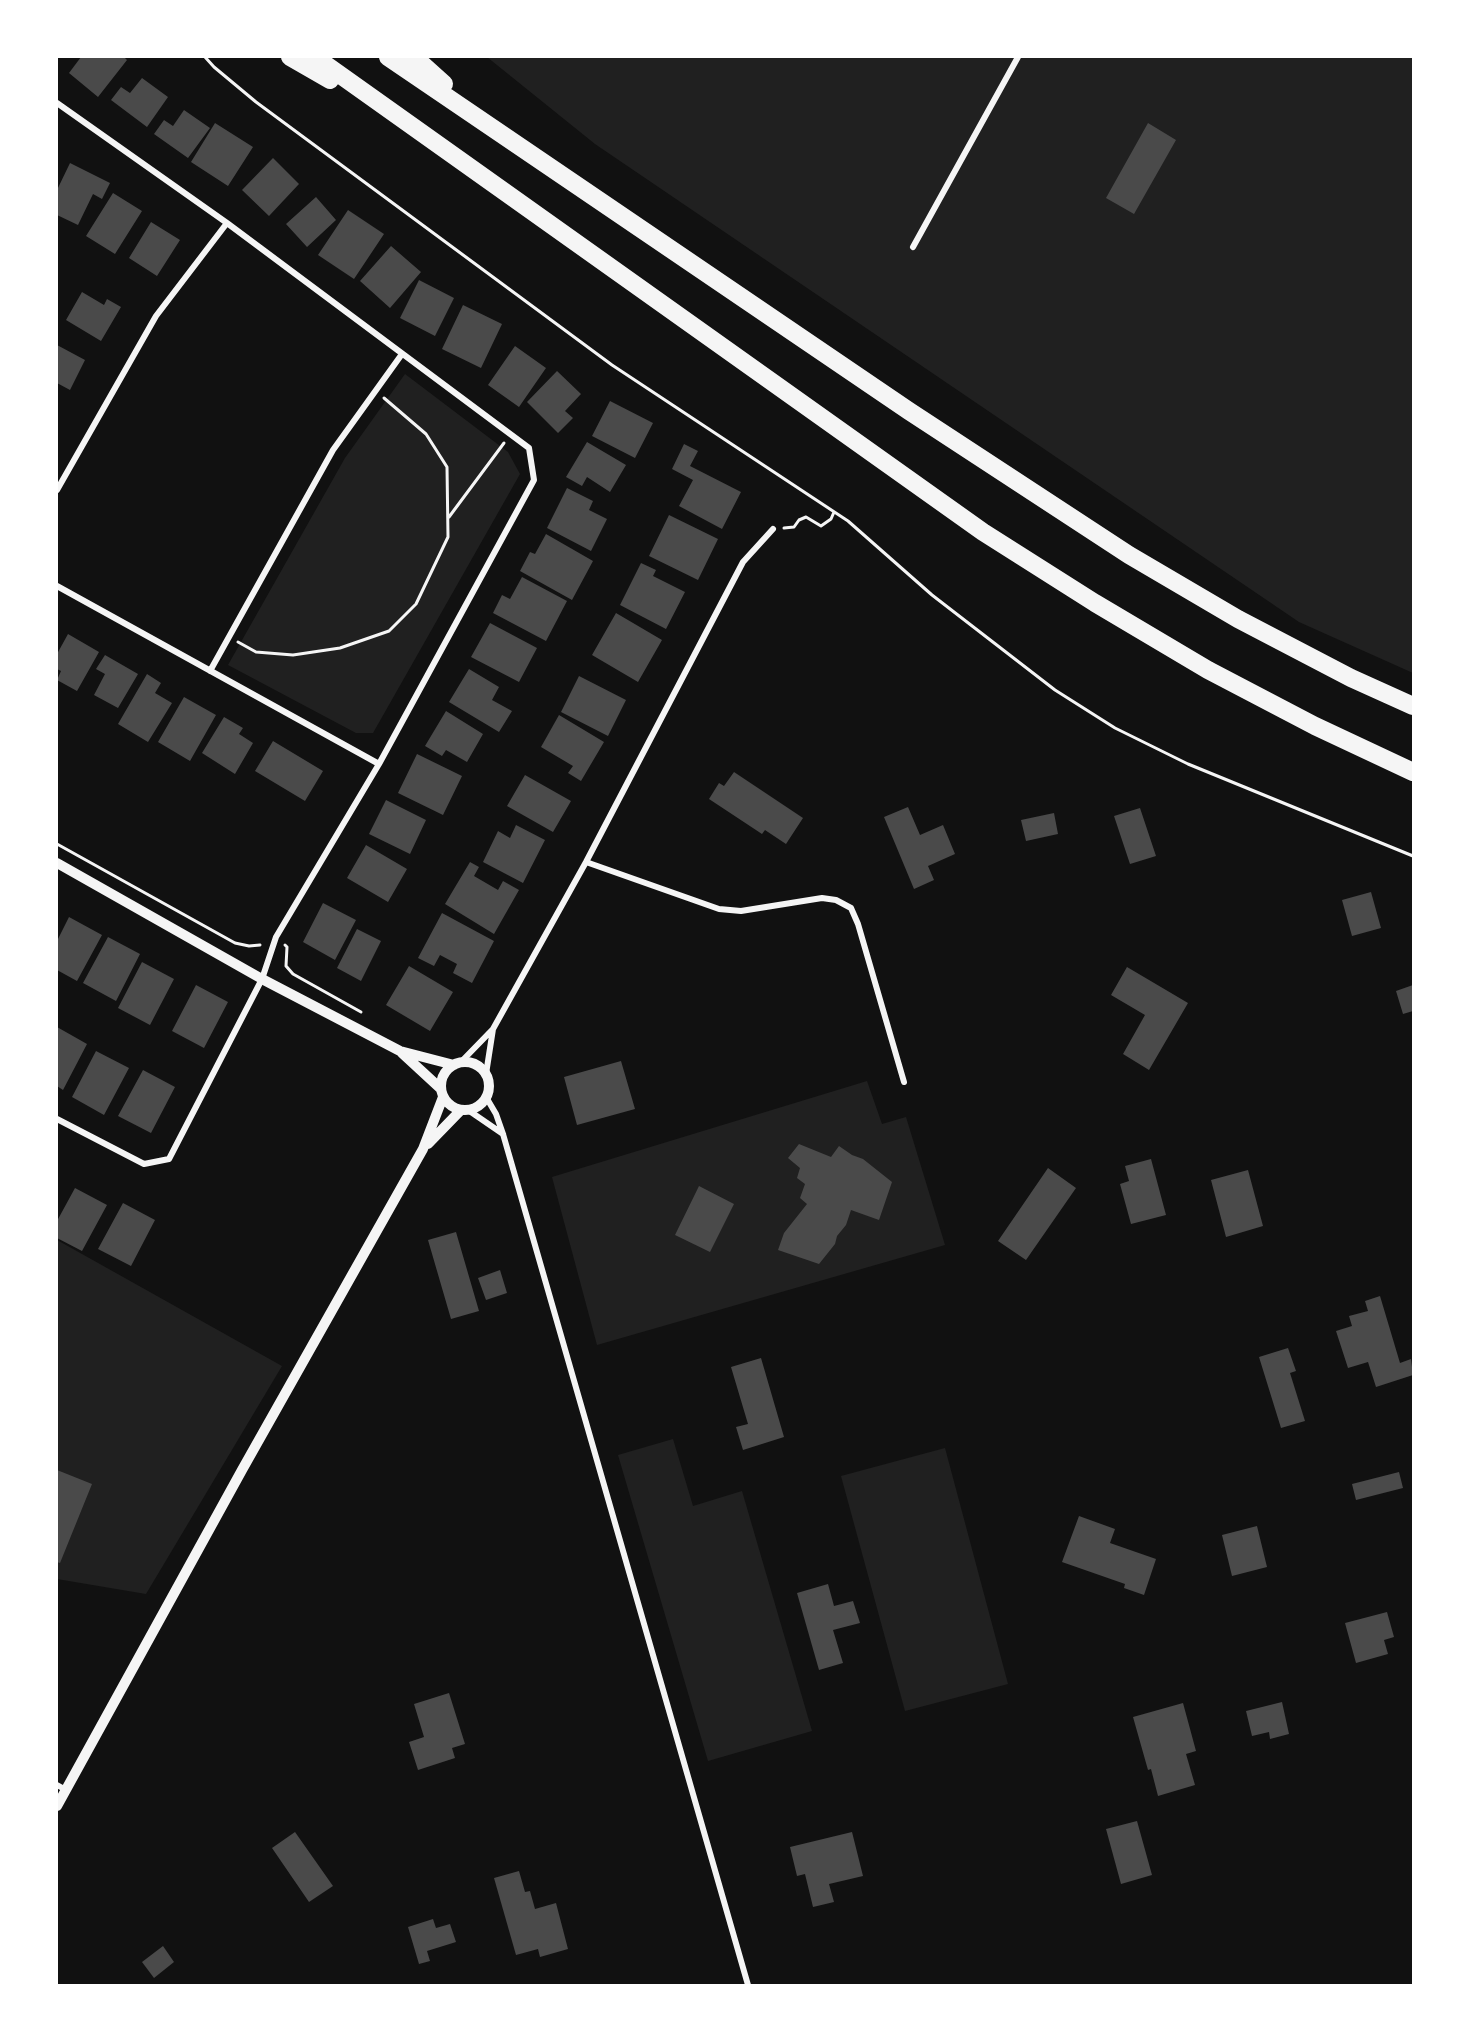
<!DOCTYPE html>
<html>
<head>
<meta charset="utf-8">
<style>
	body { margin:0 }
	#map { position:relative; width:1470px; height:2042px; overflow:hidden; background:#111; font-family:"Public Sans",sans-serif }
	canvas { display:block }
	.frame { position:absolute; inset:0; border:58px solid #fff; pointer-events:none }
</style>
</head>
<body>
<div id="map">
<canvas width="1470" height="2042"></canvas>
<div class="frame"></div>
</div>
<script>
const context = document.querySelector('canvas').getContext('2d');
context.lineJoin = 'round';
function paint(path, color) {
  context.fillStyle = color;
  context.fill(path, 'evenodd');
}
function shape(rows) {
  const path = new Path2D();
  for (const r of rows) {
    if (r.length === 3) {
      path.moveTo(r[0] + r[2], r[1]);
      path.arc(r[0], r[1], r[2], 0, 2 * Math.PI);
      continue;
    }
    path.moveTo(r[0], r[1]);
    for (let i = 2; i < r.length; i += 2) path.lineTo(r[i], r[i + 1]);
  }
  return path;
}
function trace(path, color, width, dash) {
  context.strokeStyle = color;
  context.lineWidth = width;
  context.lineCap = dash ? 'butt' : 'round';
  context.setLineDash(dash || []);
  context.stroke(path);
}
paint(shape([
	[487,57,1413,57,1413,673,1299,622,595,144],
	[405,374,508,452,520,474,373,733,356,733,228,665,345,458],
	[867,1081,882,1124,906,1117,945,1245,597,1345,552,1177],
	[57,1240,282,1366,146,1594,57,1579],
	[673,1439,693,1506,742,1491,812,1731,708,1761,618,1455],
	[945,1448,1008,1684,905,1711,841,1476]
]), '#202020');
paint(shape([
	[81,57,124,57,127,60,98,97,69,73],
	[142,78,168,97,147,127,111,100,121,87,130,93],
	[184,110,210,128,188,158,154,134,164,120,173,126],
	[215,123,253,147,228,186,191,162],
	[1148,123,1176,140,1134,214,1106,198],
	[273,158,299,184,269,216,242,190],
	[70,163,110,183,102,199,93,194,78,225,57,215,57,190],
	[113,193,142,211,115,254,86,236],
	[316,197,336,220,307,247,286,224],
	[348,210,384,234,354,279,318,255],
	[151,222,180,240,157,276,129,258],
	[391,246,421,272,390,308,360,281],
	[419,280,454,298,435,336,400,318],
	[82,292,104,305,107,299,121,307,101,341,66,320],
	[463,305,502,324,481,368,442,349],
	[57,345,85,360,70,390,57,383],
	[515,346,546,368,519,407,488,385],
	[557,371,581,394,565,411,573,418,558,433,527,402],
	[610,401,653,423,635,458,592,436],
	[587,442,626,465,610,492,587,477,582,486,566,477],
	[684,444,698,451,690,466,741,492,722,529,679,506,693,480,672,469],
	[567,488,593,501,589,510,607,519,591,551,547,528],
	[669,515,718,539,698,580,649,556],
	[546,534,593,561,572,600,520,571,530,552,535,554],
	[641,563,656,570,653,576,685,592,666,629,620,605],
	[522,577,567,601,546,641,493,613,502,595,510,599],
	[616,613,662,640,638,682,592,655],
	[490,623,537,648,519,682,471,657],
	[68,634,99,652,77,691,57,680,61,671,57,669,57,654],
	[105,655,138,674,118,708,94,695,105,674,96,669],
	[469,669,499,687,492,700,512,711,499,732,449,702],
	[147,674,161,683,155,693,172,703,148,742,118,724],
	[579,676,626,700,608,736,561,712],
	[184,697,216,715,190,761,158,742],
	[446,711,483,734,467,762,446,750,442,756,425,746],
	[559,715,604,742,581,781,568,773,573,766,541,747],
	[224,717,243,728,239,734,253,743,235,774,202,753],
	[273,741,323,771,305,801,255,771],
	[417,754,462,776,443,815,398,793],
	[734,772,803,818,786,844,765,830,762,834,709,799,719,783,724,786],
	[525,775,571,801,553,832,507,806],
	[386,800,426,820,410,854,369,834],
	[908,807,920,835,943,825,955,854,928,866,934,880,914,889,884,817],
	[1140,808,1156,856,1130,864,1114,816],
	[1054,813,1058,834,1026,841,1021,820],
	[516,825,545,840,523,883,483,862,498,831,510,838],
	[366,845,407,869,388,902,347,878],
	[470,862,479,867,474,876,498,890,503,881,519,890,494,934,445,904],
	[1371,892,1381,928,1352,936,1342,900],
	[323,903,356,920,335,960,303,942],
	[442,913,494,941,472,983,453,973,457,964,440,955,434,966,418,958],
	[69,917,102,935,77,981,57,970,57,941],
	[357,929,381,941,361,981,337,968],
	[108,937,140,954,116,1001,83,983],
	[142,962,174,979,150,1025,118,1008],
	[409,966,453,992,430,1031,386,1005],
	[1127,967,1188,1003,1149,1070,1123,1054,1145,1015,1111,995],
	[196,985,228,1002,204,1048,172,1031],
	[1413,985,1413,1011,1403,1014,1396,991],
	[57,1027,87,1044,63,1090,57,1086],
	[96,1051,129,1068,104,1115,72,1097],
	[621,1061,635,1109,577,1125,564,1077],
	[143,1070,175,1087,151,1133,118,1116],
	[799,1144,831,1157,839,1146,852,1155,863,1159,892,1182,879,1220,851,1210,846,1225,837,1236,835,1244,819,1264,778,1250,784,1233,807,1204,800,1198,805,1184,797,1178,800,1168,788,1158],
	[1151,1159,1166,1215,1131,1224,1120,1184,1129,1181,1125,1166],
	[1048,1168,1076,1188,1026,1260,998,1241],
	[1248,1170,1263,1226,1226,1237,1211,1180],
	[699,1186,734,1204,710,1252,675,1235],
	[75,1188,107,1205,82,1251,57,1238,57,1221],
	[123,1203,155,1220,131,1266,98,1249],
	[456,1232,479,1311,451,1319,428,1240],
	[500,1270,507,1293,486,1300,478,1278],
	[1380,1296,1400,1363,1411,1359,1413,1375,1376,1387,1368,1362,1348,1368,1336,1331,1352,1326,1349,1316,1368,1311,1365,1301],
	[1288,1348,1296,1371,1290,1373,1305,1421,1281,1428,1259,1357],
	[761,1358,784,1437,743,1450,736,1427,748,1424,731,1367],
	[57,1470,92,1484,60,1563,57,1562],
	[1399,1472,1403,1488,1356,1500,1352,1484],
	[1079,1516,1115,1529,1110,1543,1156,1559,1144,1595,1124,1588,1125,1584,1062,1562],
	[1257,1526,1267,1567,1232,1576,1222,1535],
	[828,1584,834,1606,853,1601,860,1623,833,1630,843,1663,819,1670,797,1593],
	[1387,1612,1394,1637,1384,1640,1388,1654,1356,1663,1345,1623],
	[449,1693,465,1744,452,1748,455,1758,418,1770,409,1742,424,1737,414,1704],
	[1282,1702,1289,1734,1270,1739,1269,1732,1252,1736,1246,1711],
	[1183,1703,1196,1751,1186,1754,1195,1785,1158,1796,1151,1769,1148,1770,1133,1717],
	[1137,1821,1152,1875,1121,1884,1106,1829],
	[295,1832,333,1886,309,1902,272,1848],
	[852,1832,863,1876,829,1884,834,1902,813,1907,805,1874,797,1876,790,1847],
	[519,1871,525,1892,530,1891,535,1909,556,1903,568,1949,540,1957,538,1949,516,1955,494,1878],
	[433,1919,436,1928,450,1924,456,1942,427,1951,430,1961,419,1964,408,1927],
	[163,1946,174,1962,154,1978,142,1962]
]), '#4a4a4a');
trace(shape([
	[205,57,214,67,256,102,612,365,848,521,932,595,1055,690,1115,728,1188,764,1413,856],
	[449,517,504,443],
	[784,528,794,527,799,520,806,517,821,526,831,519,834,512],
	[238,642,256,652,293,655,340,648,389,631,416,604,448,537,447,467,426,434,384,398],
	[57,844,235,943,249,946,260,945],
	[285,945,287,947,286,966,293,974,361,1012]
]), '#f5f5f5', 3);
trace(shape([
	[57,103,227,223,529,448,534,480,379,764,276,937,262,979,169,1159,144,1164,57,1119],
	[913,247,1018,57],
	[57,490,156,316,227,223],
	[57,586,379,764],
	[210,671,333,450,402,354],
	[586,862,719,909,741,911,822,898,836,900,851,908,858,924,904,1082],
	[460,1063,493,1029,586,862,743,562,773,529],
	[486,1074,493,1029],
	[486,1097,496,1114,503,1134,748,1985],
	[468,1110,503,1134],
	[57,1785,66,1790]
]), '#f5f5f5', 6);
trace(shape([
	[57,863,262,979,400,1051,454,1065],
	[402,1053,441,1089],
	[465,1086,24],
	[428,1144,461,1110],
	[57,1806,242,1470,423,1149,443,1097]
]), '#f5f5f5', 10);
trace(shape([
	[290,57,330,80],
	[315,57,983,532,1095,603,1208,670,1315,726,1413,772],
	[388,57,909,411,1129,555,1238,619,1351,678,1413,706],
	[414,57,444,84]
]), '#f5f5f5', 18);
</script>
</body>
</html>
